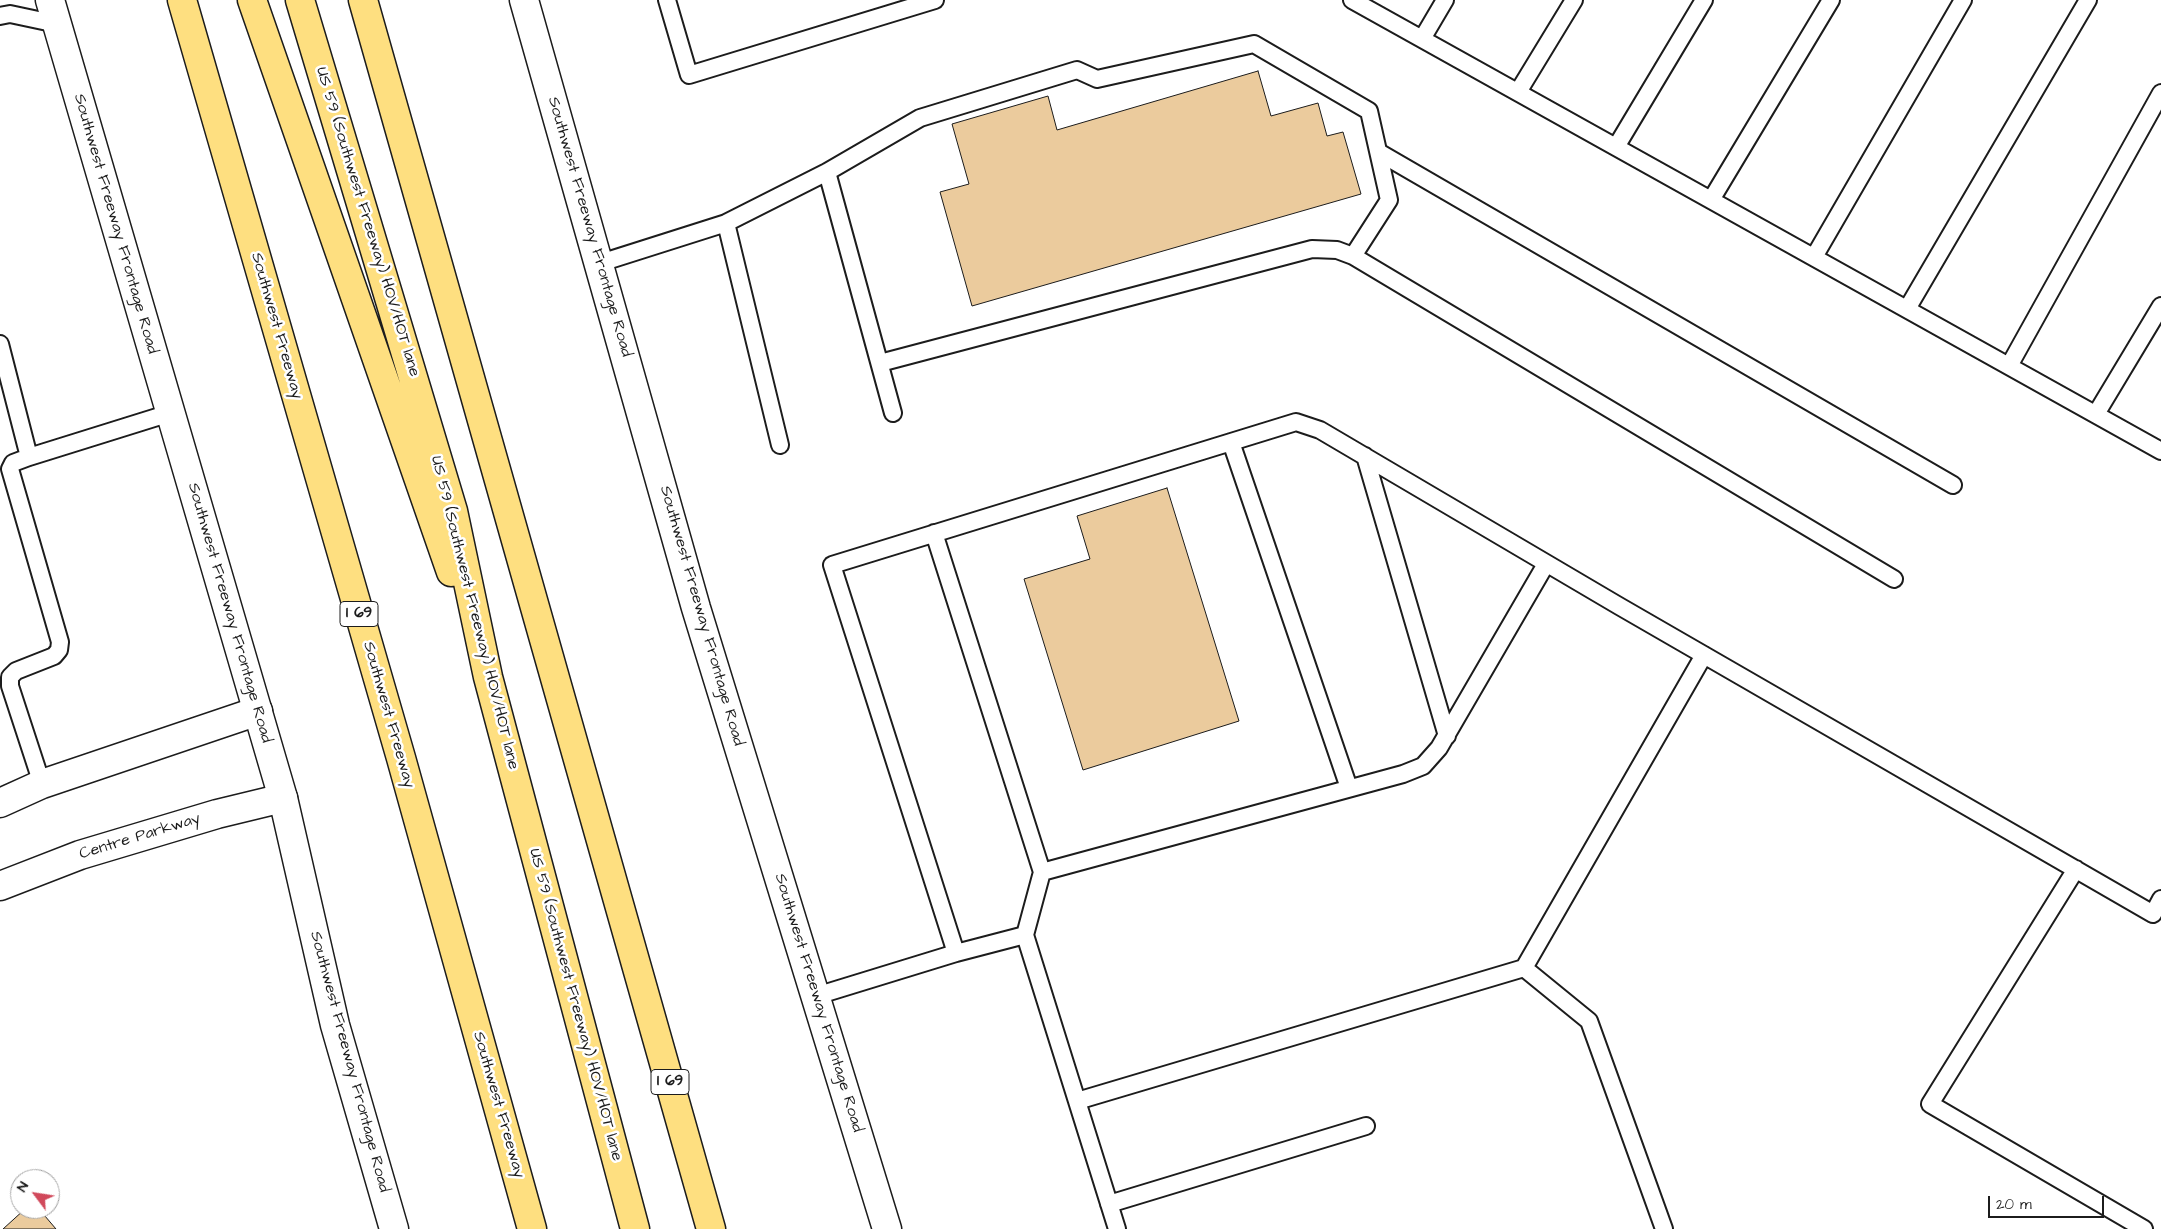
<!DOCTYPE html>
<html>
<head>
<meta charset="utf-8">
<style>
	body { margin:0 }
	#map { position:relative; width:2161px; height:1229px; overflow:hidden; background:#fff; font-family:"Architects Daughter",sans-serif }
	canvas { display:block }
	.north { position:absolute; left:10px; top:1169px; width:50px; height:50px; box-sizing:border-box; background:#fff; border:1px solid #a4a4a4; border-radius:50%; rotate:301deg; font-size:14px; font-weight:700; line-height:20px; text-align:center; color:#1c1c1c }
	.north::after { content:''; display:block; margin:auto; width:18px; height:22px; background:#d1495b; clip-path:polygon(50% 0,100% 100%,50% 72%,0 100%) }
	.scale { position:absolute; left:1988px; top:1196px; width:116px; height:22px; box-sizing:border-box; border:2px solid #1c1c1c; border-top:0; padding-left:6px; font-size:15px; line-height:18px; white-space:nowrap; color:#1c1c1c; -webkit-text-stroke:4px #fff; paint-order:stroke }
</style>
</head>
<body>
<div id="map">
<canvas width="2161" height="1229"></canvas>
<div class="north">N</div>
<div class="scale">20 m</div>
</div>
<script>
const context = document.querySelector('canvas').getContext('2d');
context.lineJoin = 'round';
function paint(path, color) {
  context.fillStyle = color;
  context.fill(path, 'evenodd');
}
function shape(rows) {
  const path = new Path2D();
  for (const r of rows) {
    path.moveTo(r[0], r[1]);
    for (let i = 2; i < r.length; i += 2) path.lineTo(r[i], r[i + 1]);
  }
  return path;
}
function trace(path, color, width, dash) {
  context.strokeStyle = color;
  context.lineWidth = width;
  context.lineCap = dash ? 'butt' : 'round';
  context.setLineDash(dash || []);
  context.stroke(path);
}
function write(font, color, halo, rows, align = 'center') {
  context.font = font + ' "Architects Daughter",sans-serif';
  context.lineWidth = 5;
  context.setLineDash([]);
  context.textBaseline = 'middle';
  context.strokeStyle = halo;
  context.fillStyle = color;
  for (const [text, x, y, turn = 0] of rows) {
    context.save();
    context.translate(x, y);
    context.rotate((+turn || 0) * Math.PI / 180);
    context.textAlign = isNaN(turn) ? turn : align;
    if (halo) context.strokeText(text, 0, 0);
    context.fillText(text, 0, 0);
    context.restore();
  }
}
const building = shape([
	[1258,71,1271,116,1318,103,1327,136,1343,132,1361,194,972,306,940,192,969,184,952,124,1048,96,1057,130,1258,71],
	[1167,488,1239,721,1083,770,1024,579,1090,559,1077,516,1167,488],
	[25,1209,39,1209,56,1229,3,1229,25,1209]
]);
paint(building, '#ebcb9d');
trace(building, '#1c1c1c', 1);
const service = shape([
	[667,0,689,75,935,0],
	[1352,0,2161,451],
	[0,16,10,14,57,24],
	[1422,39,1445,0],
	[1518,92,1574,0],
	[1616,147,1704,0],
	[1380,153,1953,485],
	[827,172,893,413],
	[1711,200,1831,0],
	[726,223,780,445],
	[1814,257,1963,0],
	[600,263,726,223,827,172,920,118,1077,70,1097,79,1254,44,1369,111,1389,200,1353,256],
	[1907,309,2088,0],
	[0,344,29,457],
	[880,363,1312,249,1337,250,1353,256,1894,579],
	[2009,366,2161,93],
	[2096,414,2161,306],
	[1231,442,1349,788],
	[1365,456,1447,736],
	[42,784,10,686,10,677,16,671,54,656,59,650,60,642,10,469,13,463,29,457,170,413],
	[2076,869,1930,1104,2144,1229],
	[1042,872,1403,774,1423,766,1439,748,1546,564],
	[1025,935,1117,1229],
	[956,953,832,565,1296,422,1320,430,1619,606,2153,914,2161,899],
	[1524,968,1704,655],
	[816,996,956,953,1025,935,1042,872,934,533],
	[1077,1101,1524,968,1589,1021,1664,1229],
	[1109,1204,1366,1126]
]);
const tertiary = shape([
	[0,803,42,784,258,711],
	[0,886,80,855,217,814,283,798]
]);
const secondary = shape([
	[50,0,283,798,335,1025,394,1229],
	[524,0,696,608,887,1229]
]);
const motorway = shape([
	[182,0,401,758,532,1229],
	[252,0,451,572],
	[300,0,453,511,488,677,635,1229],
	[363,0,711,1229]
]);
trace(service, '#1c1c1c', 20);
trace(tertiary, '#1c1c1c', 31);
trace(secondary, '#1c1c1c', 31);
trace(motorway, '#1c1c1c', 31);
trace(service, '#fff', 16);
trace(tertiary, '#fff', 28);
trace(secondary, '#fff', 28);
trace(motorway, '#fedf80', 28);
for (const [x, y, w] of [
	[359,614,38],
	[670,1082,38]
]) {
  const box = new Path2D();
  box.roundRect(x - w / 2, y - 12.5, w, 25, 4);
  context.fillStyle = '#fff';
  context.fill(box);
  trace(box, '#1c1c1c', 1);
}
write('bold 15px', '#1c1c1c', null, [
	["I 69",359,614],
	["I 69",670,1082]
]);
write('16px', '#1c1c1c', '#fff', [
	["US 59 (Southwest Freeway) HOV/HOT lane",367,222,73],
	["Southwest Freeway Frontage Road",115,224,74],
	["Southwest Freeway Frontage Road",589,227,74],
	["Southwest Freeway",276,326,74],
	["Southwest Freeway Frontage Road",229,613,74],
	["US 59 (Southwest Freeway) HOV/HOT lane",474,613,76],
	["Southwest Freeway Frontage Road",701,616,74],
	["Southwest Freeway",388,715,74],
	["Centre Parkway",140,837,-17],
	["Southwest Freeway Frontage Road",818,1003,73],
	["US 59 (Southwest Freeway) HOV/HOT lane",575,1005,75],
	["Southwest Freeway Frontage Road",349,1062,75],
	["Southwest Freeway",498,1105,74]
]);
</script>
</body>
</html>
